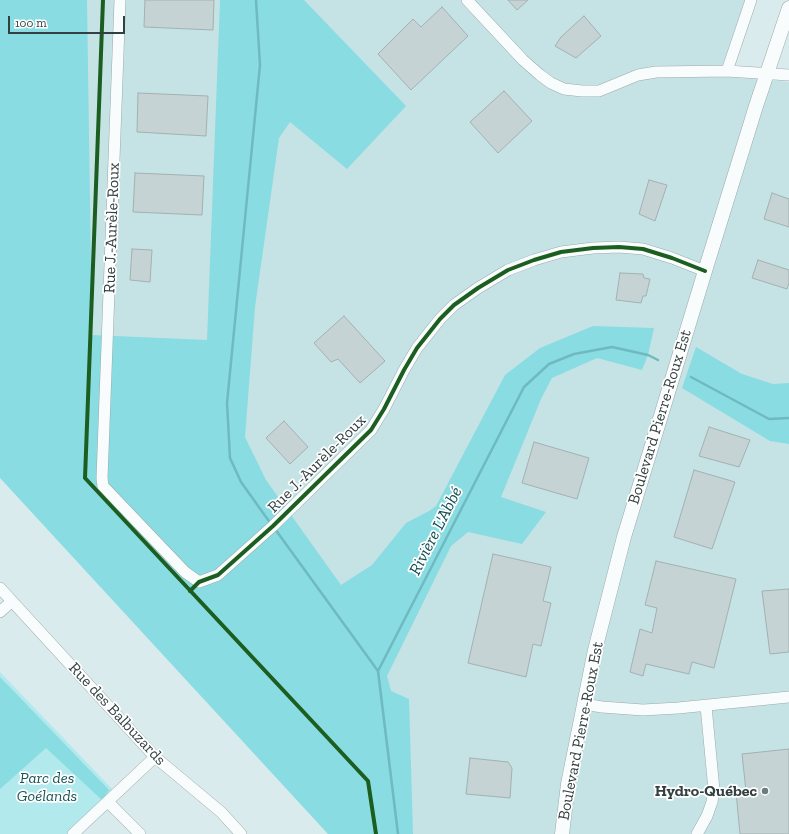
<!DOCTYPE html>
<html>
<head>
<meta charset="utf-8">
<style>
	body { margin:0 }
	#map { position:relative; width:789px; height:834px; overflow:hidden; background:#d9ebec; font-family:"Zilla Slab",serif }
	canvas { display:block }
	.scale { position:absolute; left:8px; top:16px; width:117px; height:18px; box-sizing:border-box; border:2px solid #334041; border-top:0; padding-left:5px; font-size:12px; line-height:14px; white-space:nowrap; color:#334041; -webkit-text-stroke:3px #fff; paint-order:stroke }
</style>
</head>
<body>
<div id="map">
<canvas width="789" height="834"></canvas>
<div class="scale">100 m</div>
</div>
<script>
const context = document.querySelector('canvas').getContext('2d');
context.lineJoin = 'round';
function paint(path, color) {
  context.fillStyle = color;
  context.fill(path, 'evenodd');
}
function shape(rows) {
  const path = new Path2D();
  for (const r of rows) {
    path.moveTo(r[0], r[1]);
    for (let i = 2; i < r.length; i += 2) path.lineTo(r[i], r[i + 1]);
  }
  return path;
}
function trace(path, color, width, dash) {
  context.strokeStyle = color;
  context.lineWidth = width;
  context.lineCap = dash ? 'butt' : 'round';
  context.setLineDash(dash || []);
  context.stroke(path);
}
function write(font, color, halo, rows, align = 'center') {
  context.font = font + ' "Zilla Slab",serif';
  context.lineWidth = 3.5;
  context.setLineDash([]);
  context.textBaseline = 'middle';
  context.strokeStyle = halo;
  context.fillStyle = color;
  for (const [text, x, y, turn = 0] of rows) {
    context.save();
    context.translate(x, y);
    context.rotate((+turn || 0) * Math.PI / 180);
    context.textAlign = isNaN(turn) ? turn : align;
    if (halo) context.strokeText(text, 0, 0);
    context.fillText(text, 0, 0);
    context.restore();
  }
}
paint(shape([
	[0,0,745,0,719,75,789,82,789,834,408,834,0,397]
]), '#c5e3e5');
paint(shape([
	[0,672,115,792,69,834,0,834]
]), '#b1e9ed');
paint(shape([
	[0,0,87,0,92,335,207,340,220,0,304,0,406,106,347,169,290,122,279,138,255,307,245,437,266,480,341,585,372,565,406,523,429,511,436,506,505,375,540,348,593,326,654,328,648,355,642,370,597,358,552,378,541,399,501,497,546,512,522,544,468,532,451,546,387,676,391,691,409,699,413,834,328,834,0,478],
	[696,347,742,374,773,384,789,383,789,444,770,441,682,388],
	[0,677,109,790,102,800,46,748,0,789]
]), '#89dce2');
trace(shape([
	[256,0,260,65,227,403,230,458,241,482,271,524],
	[691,377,769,419,789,418],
	[275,529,378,671],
	[398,834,378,671,524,387,549,364,574,354,612,347,648,355,658,360]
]), '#6ebac0', 2.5);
const building = shape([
	[145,0,214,0,213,30,144,27,145,0],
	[508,0,528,0,517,10,508,0],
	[442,7,468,36,411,90,378,54,413,19,421,27,442,7],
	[584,16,601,36,576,58,555,46,561,37,584,16],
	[504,91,532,121,498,153,470,122,504,91],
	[138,93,208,96,206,136,137,132,138,93],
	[135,173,204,176,202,215,133,212,135,173],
	[649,180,667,185,655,221,639,214,649,180],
	[772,193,789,199,789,227,764,219,772,193],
	[132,249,152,250,150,282,130,280,132,249],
	[758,260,789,270,789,283,787,289,752,278,758,260],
	[620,273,643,274,644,278,650,279,646,296,643,296,641,303,616,300,620,273],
	[344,316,385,361,360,383,338,359,331,362,314,343,344,316],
	[284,421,308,447,290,464,266,438,284,421],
	[709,427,750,440,739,467,699,456,709,427],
	[534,442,589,458,577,499,522,483,534,442],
	[694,470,735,482,712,549,674,537,694,470],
	[493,554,551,567,543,601,551,603,541,646,533,644,526,677,468,663,493,554],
	[656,561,736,579,714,668,692,662,689,674,646,664,643,676,630,672,640,629,652,633,657,608,645,605,656,561],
	[789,589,789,652,770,654,762,591,789,589],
	[789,749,789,834,740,834,736,792,746,791,742,754,789,749],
	[470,758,508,762,512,768,510,798,466,794,470,758]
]);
paint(building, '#c5d3d4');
trace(building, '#a3b1b2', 1);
const minor = shape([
	[120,0,102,478,103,486,185,572,199,582,218,575,273,526,371,430,384,409,404,370,417,348,440,319,454,305,478,288,508,270,534,260,561,252,593,248,619,247,643,249,672,258,705,271],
	[467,0,523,60,540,75,551,83,564,89,582,91,599,91,638,75,656,72,727,71,789,75],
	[727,71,751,0],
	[0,588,155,757,221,812,241,834],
	[0,612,12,601],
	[584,704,602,707,643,710,678,708,789,697],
	[108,802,140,834],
	[73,834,155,757],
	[697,834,707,816,712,802,714,790,706,706]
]);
const major = shape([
	[562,834,568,784,595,650,624,537,705,271,756,106,789,8]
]);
trace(minor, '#9caaab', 12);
trace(major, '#9caaab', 15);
trace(minor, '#f9fcfc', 11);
trace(major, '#f9fcfc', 14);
trace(shape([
	[103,0,85,478,368,781,376,834],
	[190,591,199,582,218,575,273,526,371,430,384,409,404,370,417,348,440,319,454,305,478,288,508,270,534,260,561,252,593,248,619,247,643,249,672,258,705,271]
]), '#1b5e20', 4);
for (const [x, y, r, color] of [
	[765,791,4,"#6d7c7d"]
]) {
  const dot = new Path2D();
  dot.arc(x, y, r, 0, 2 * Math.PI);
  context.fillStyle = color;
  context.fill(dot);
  trace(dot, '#fff', 1.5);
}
write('16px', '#334041', '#fff', [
	["Rue J.-Aurèle-Roux",112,228,-88],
	["Boulevard Pierre-Roux Est",660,417,-73],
	["Rue J.-Aurèle-Roux",317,464,-45],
	["Rue des Balbuzards",117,714,47],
	["Boulevard Pierre-Roux Est",581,731,-79]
]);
write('italic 16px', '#1b5458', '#fff', [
	["Parc des",47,778],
	["Goélands",47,796]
]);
write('bold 16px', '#334041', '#fff', [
	["Hydro-Québec",757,791]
], 'right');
write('italic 17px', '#114d51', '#fff', [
	["Rivière L'Abbé",436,531,-63]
]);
</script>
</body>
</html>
